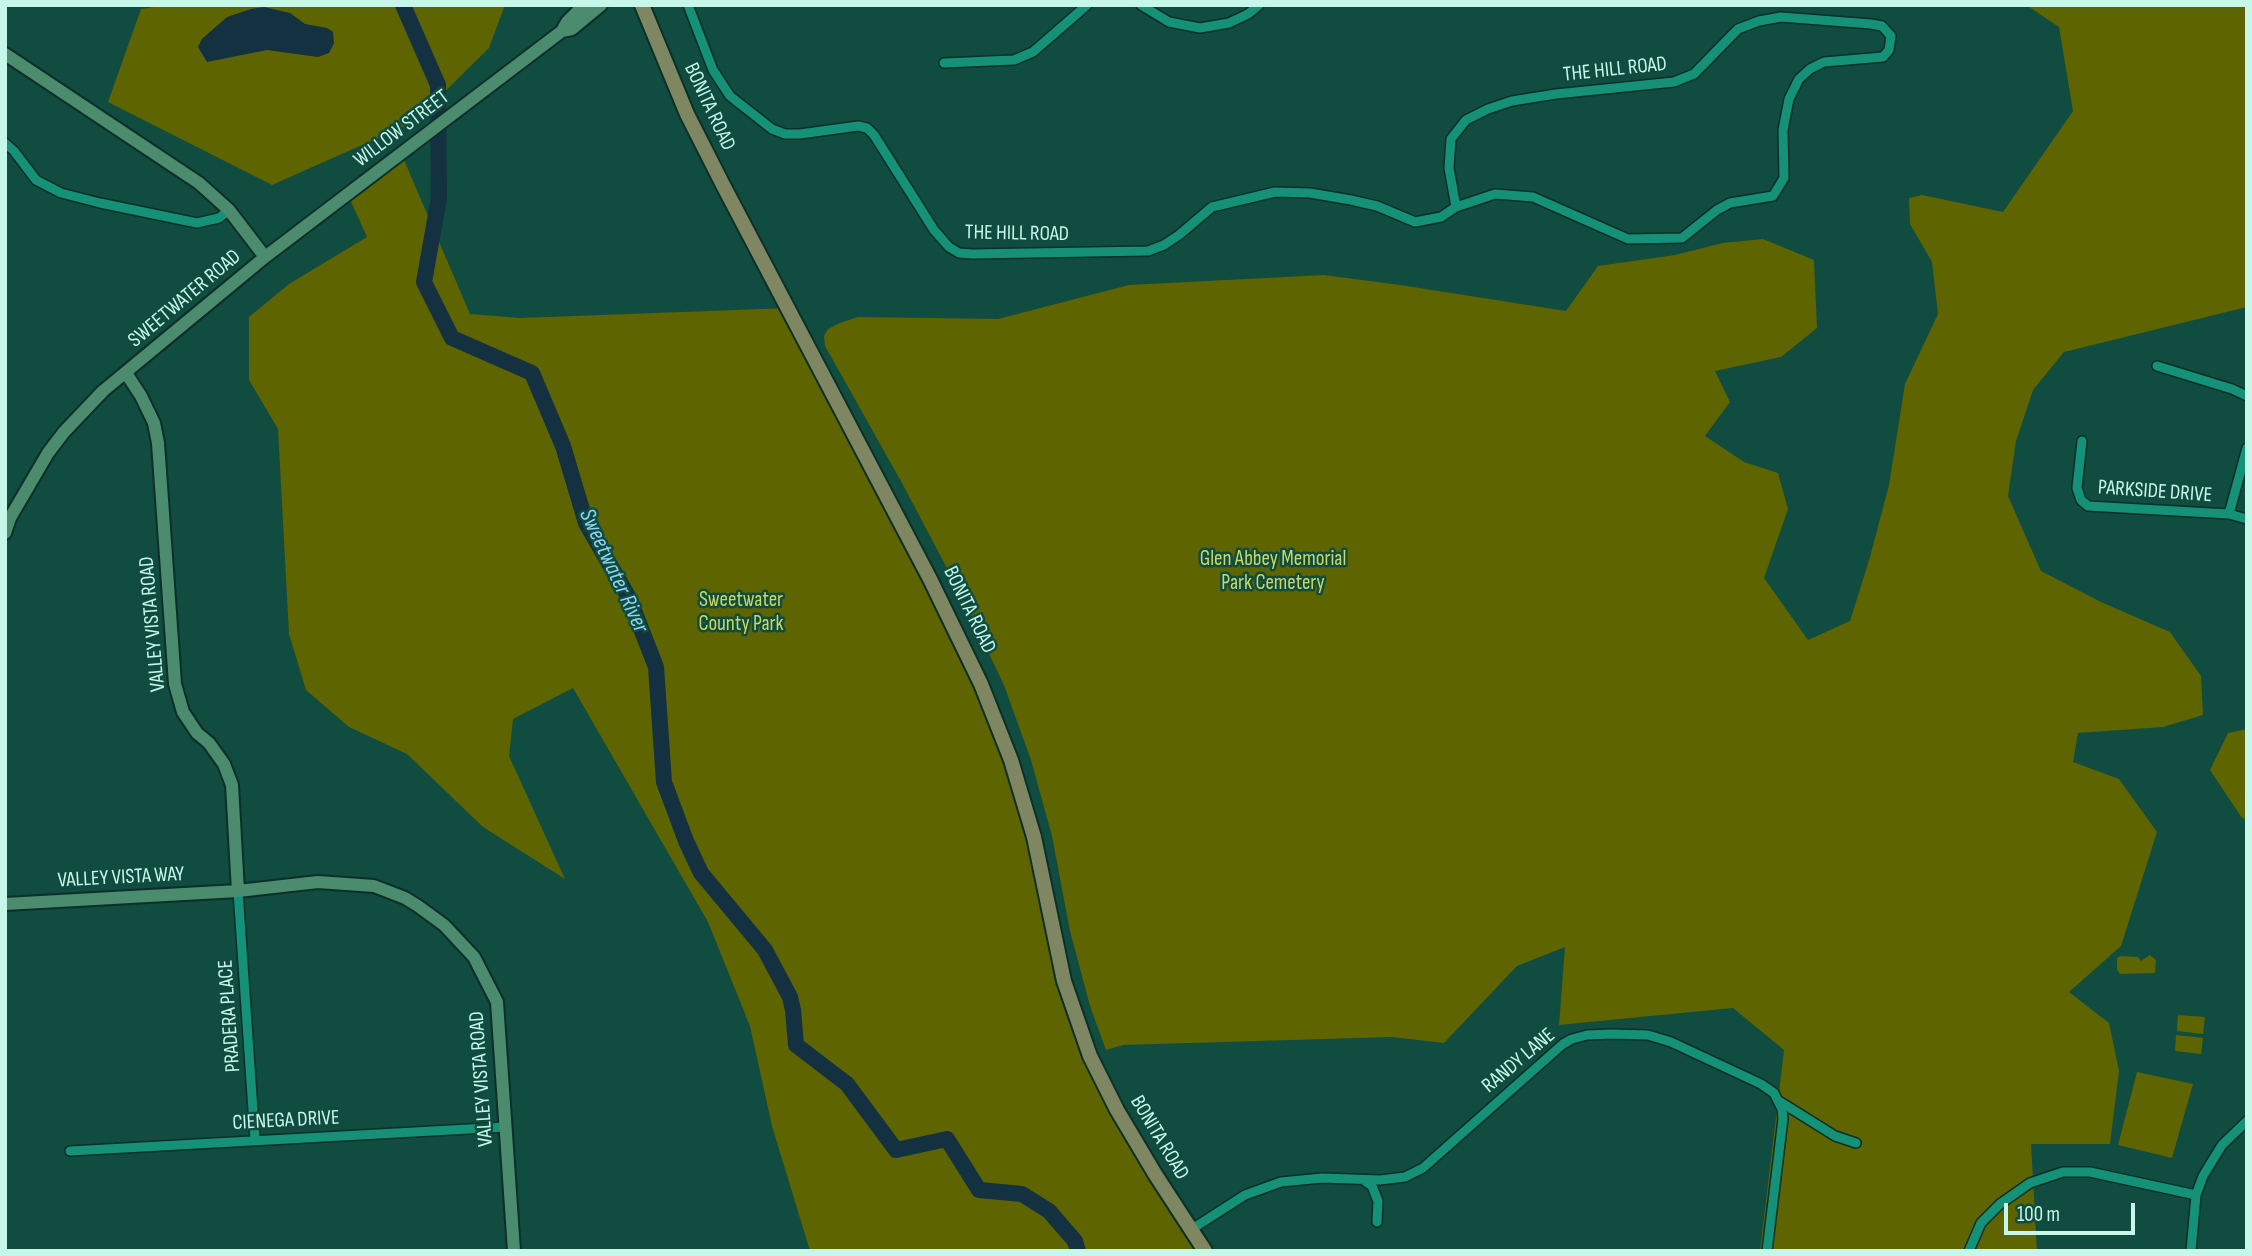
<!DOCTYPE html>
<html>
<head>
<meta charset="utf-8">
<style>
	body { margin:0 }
	#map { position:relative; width:2252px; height:1256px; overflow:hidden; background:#104c3f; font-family:"Sofia Sans Condensed",sans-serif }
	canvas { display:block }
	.frame { position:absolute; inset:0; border:7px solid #c7f7e9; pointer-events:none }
	.scale { position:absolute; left:2004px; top:1203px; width:131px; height:32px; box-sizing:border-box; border:4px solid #c7f7e9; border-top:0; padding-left:9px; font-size:21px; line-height:24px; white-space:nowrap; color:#c7f7e9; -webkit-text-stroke:5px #104c3f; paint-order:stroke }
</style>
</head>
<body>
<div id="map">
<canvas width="2252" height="1256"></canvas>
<div class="frame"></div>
<div class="scale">100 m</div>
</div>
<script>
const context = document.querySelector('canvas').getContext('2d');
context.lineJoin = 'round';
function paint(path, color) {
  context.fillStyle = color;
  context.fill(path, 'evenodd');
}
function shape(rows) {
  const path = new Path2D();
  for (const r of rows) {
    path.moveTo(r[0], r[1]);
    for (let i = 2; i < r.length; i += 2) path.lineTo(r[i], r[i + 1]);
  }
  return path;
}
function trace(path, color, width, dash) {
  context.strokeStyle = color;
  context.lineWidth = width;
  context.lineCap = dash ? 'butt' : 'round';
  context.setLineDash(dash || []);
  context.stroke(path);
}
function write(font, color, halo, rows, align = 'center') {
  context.font = font + ' "Sofia Sans Condensed",sans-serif';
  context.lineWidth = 5;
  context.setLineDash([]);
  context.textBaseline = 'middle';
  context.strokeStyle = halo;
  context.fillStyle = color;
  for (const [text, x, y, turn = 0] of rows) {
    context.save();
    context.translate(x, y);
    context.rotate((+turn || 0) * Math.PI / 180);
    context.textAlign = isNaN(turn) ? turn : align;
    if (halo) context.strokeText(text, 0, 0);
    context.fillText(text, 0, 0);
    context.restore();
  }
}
paint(shape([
	[167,5,505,5,489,48,414,122,272,185,108,102,141,9],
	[2026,5,2247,5,2247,307,2064,352,2033,390,2016,441,2008,496,2041,571,2101,602,2170,632,2201,676,2203,715,2163,727,2078,733,2073,762,2119,779,2157,832,2121,946,2069,992,2109,1023,2119,1071,2110,1144,2031,1144,2037,1251,1760,1251,1784,1050,1733,1008,1559,1025,1565,947,1517,966,1444,1043,1392,1037,1123,1045,1106,1050,1090,1006,1070,931,1052,836,1031,760,1004,685,957,587,902,483,825,346,824,336,828,329,840,323,858,317,998,319,1129,285,1324,275,1400,285,1566,311,1598,266,1675,255,1723,243,1763,239,1814,260,1817,328,1781,357,1715,371,1730,402,1705,436,1744,462,1778,473,1788,509,1764,578,1808,640,1850,621,1870,557,1889,485,1905,384,1938,314,1932,262,1910,224,1909,198,1922,195,2003,212,2073,111,2059,27],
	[401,153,470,314,520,318,789,308,989,702,1085,1043,1205,1251,810,1251,772,1126,750,1026,708,922,573,688,513,719,509,756,565,879,483,827,407,754,349,727,306,690,289,634,278,429,249,380,249,317,289,284,367,237,348,195],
	[2247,729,2247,819,2242,818,2210,770,2228,733],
	[2150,955,2156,960,2155,973,2120,974,2117,970,2117,958,2121,956,2138,957,2141,961],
	[2178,1015,2205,1017,2203,1034,2177,1031],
	[2176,1035,2203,1038,2201,1054,2175,1051],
	[2137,1072,2193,1084,2172,1158,2118,1145]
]), '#5d6400');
paint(shape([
	[406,5,408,5,443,85,441,85],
	[264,7,290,13,305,24,327,28,333,32,334,43,329,53,318,57,267,50,207,62,198,47,202,39,227,17,251,9]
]), '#133140');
trace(shape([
	[403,5,438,85,439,198,424,282,452,338,532,373,563,446,586,523,629,598,656,667,664,782,686,841,701,873,765,950,790,997,793,1010,796,1045,847,1084,896,1150,947,1139,979,1190,1022,1194,1049,1211,1075,1241,1078,1251]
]), '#133140', 16);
const street = shape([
	[688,5,713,70,730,96,772,129,785,134,800,134,858,126,867,128,874,135,934,230,949,247,959,253,972,254,1148,251,1164,245,1179,235,1212,207,1275,192,1310,193,1351,200,1377,206,1415,222,1441,217,1456,207,1495,194,1533,197,1628,239,1682,238,1717,210,1730,203,1773,196,1784,178,1783,130,1789,99,1799,79,1810,69,1824,62,1883,57,1889,50,1891,36,1882,26,1871,24,1781,17,1759,21,1738,29,1694,74,1674,82,1556,94,1512,101,1488,109,1466,120,1451,139,1449,168,1456,207],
	[1141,5,1169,22,1200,28,1229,23,1248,14,1259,5],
	[944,63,1014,60,1033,52,1087,5],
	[5,143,14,151,36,180,61,193,100,203,197,223,219,218,229,210],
	[2157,366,2232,389,2247,396],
	[2082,441,2077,488,2081,500,2088,506,2229,514,2247,519],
	[2229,514,2247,448],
	[238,891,255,1140],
	[1779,1101,1835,1136,1856,1143],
	[70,1151,505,1127],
	[1365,1181,1372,1186,1378,1201,1377,1222],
	[1192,1229,1245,1195,1281,1182,1322,1178,1380,1180,1405,1177,1423,1168,1563,1044,1572,1039,1587,1035,1612,1034,1648,1035,1671,1042,1761,1084,1774,1093,1782,1109,1783,1119,1767,1251],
	[1969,1251,1981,1223,2000,1204,2030,1183,2063,1172,2090,1172,2196,1195],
	[2191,1251,2196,1195,2203,1176,2222,1145,2247,1121]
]);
const secondary = shape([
	[562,31,567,22,584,5],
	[5,54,199,183,229,210,265,257],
	[126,373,141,396,154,423,158,443,175,684,183,712,197,733,209,743,224,764,232,785,238,891],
	[5,533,10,518,48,453,64,432,103,391,265,257,562,31,572,29,601,5],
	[5,904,238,891,318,882,374,886,405,898,418,906,444,925,474,957,497,1002,514,1251]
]);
const primary = shape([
	[642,5,687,114,723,185,930,579,981,684,1011,760,1034,837,1064,981,1090,1056,1117,1110,1155,1174,1205,1251]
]);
trace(street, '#0c2f27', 12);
trace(secondary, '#0c2f27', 16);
trace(primary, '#0c2f27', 18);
trace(street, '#159178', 9);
trace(secondary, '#4a8c6d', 12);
trace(primary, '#7e8762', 14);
write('21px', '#c7f7e9', '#104c3f', [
	["THE HILL ROAD",1615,70,-6],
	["BONITA ROAD",709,107,65],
	["WILLOW STREET",402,129,-37],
	["THE HILL ROAD",1017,234,1],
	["SWEETWATER ROAD",185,299,-40],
	["PARKSIDE DRIVE",2155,492,4],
	["BONITA ROAD",969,610,64],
	["VALLEY VISTA ROAD",153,624,-95],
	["VALLEY VISTA WAY",121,878,-3],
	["PRADERA PLACE",230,1016,-94],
	["RANDY LANE",1519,1061,-40],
	["VALLEY VISTA ROAD",482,1079,-94],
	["CIENEGA DRIVE",286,1121,-3],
	["BONITA ROAD",1159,1138,59]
]);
write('21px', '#ccd862', '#104c3f', [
	["Glen Abbey Memorial",1273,560],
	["Park Cemetery",1273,584],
	["Sweetwater",741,601],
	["County Park",741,625]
]);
write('italic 23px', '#8fd1f8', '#104c3f', [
	["Sweetwater River",613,571,65]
]);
</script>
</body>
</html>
